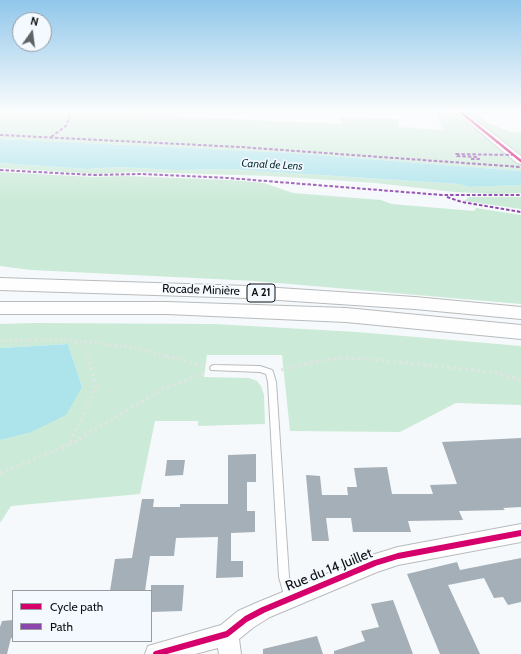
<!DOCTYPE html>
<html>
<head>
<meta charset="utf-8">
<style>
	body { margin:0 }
	#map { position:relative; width:521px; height:654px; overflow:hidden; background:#f6f9fb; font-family:Cabin,sans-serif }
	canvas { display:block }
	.legend { position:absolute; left:12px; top:590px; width:140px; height:52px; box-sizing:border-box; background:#f3f9fe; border:1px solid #979ca0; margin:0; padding:5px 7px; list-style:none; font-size:12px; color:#0d1012 }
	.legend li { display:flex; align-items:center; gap:8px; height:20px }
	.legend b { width:20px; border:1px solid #979ca0 }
	.north { position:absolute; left:12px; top:12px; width:40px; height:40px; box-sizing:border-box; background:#f3f9fe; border:1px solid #979ca0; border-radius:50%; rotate:14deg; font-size:11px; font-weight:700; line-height:16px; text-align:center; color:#0d1012 }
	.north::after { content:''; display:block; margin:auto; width:14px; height:18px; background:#5f6264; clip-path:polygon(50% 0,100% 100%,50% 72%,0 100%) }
</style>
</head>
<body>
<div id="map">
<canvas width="521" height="654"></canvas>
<ul class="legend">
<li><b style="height:5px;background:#d6006c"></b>Cycle path</li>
<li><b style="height:5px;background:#8e44ad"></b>Path</li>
</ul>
<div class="north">N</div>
</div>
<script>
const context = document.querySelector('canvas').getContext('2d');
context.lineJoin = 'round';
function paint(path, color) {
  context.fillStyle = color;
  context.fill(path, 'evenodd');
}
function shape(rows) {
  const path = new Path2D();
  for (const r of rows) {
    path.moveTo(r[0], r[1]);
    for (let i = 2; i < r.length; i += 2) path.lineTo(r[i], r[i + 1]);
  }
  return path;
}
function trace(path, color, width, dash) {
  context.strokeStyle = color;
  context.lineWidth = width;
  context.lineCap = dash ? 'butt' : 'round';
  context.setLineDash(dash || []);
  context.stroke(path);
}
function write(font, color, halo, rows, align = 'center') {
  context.font = font + ' Cabin,sans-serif';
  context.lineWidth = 3.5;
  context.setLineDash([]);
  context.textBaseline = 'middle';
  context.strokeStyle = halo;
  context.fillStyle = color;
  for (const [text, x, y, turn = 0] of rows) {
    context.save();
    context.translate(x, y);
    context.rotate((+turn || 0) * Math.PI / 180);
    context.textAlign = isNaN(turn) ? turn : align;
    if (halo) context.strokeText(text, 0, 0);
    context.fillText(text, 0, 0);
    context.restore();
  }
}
paint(shape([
	[35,110,88,110,83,114,32,113]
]), '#e5edf5');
paint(shape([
	[18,110,35,110,32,112,83,114,88,110,129,110,126,114,342,124,339,117,398,119,399,127,442,130,436,110,477,110,481,117,488,123,511,132,521,133,521,171,292,153,0,139,0,111,15,112],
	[0,163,87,169,117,167,176,170,228,169,459,184,469,187,521,185,521,193,494,194,455,192,375,183,270,176,136,172,95,174,0,168],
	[0,172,93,177,126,176,230,180,264,183,293,193,381,200,391,204,474,211,476,208,521,215,521,304,255,281,31,270,0,266],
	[469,197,521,197,521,209,464,201],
	[34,323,214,324,357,332,521,346,521,405,456,403,400,432,290,431,282,355,207,355,204,377,249,378,257,381,261,386,264,395,265,424,198,426,198,421,155,421,140,494,11,506,0,523,0,440,29,433,82,387,68,344,0,348,0,324]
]), '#ccead8');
paint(shape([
	[0,139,292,153,521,171,521,185,469,187,459,184,228,169,176,170,117,167,87,169,0,163],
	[68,344,82,387,66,415,29,433,0,440,0,348]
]), '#ade4ec');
paint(shape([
	[521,438,521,507,503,508,505,510,459,511,463,520,408,521,411,532,353,532,351,518,326,518,329,541,312,541,306,475,320,476,322,495,348,495,347,487,357,487,354,468,387,467,392,494,433,494,430,485,457,484,442,442],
	[256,454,256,482,247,482,247,511,255,511,255,532,231,533,231,561,243,561,243,577,216,578,218,537,176,538,174,556,150,556,145,591,110,591,115,559,132,558,142,499,154,499,153,507,180,507,180,504,228,504,228,455],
	[167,460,185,460,183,475,165,476],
	[521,558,521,602,508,605,503,597,494,598,484,578,448,585,480,654,440,654,407,574,457,562,460,570],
	[151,585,184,585,182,611,151,612],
	[393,600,413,654,334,654,334,651,365,641,361,631,379,627,371,604],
	[13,620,13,638,11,638,7,654,0,654,0,627,2,621],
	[317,636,323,654,263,654,263,649]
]), '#a4afb7');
const service = shape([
	[214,365,260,366,272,370,273,372,276,382,289,577,296,598,294,602,290,604,286,602,279,577,268,382,266,374,260,372,211,370,210,368,211,366,214,365]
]);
const minor = shape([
	[521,524,521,542,398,565,377,572,270,617,254,627,239,639,241,654,219,654,218,648,195,654,145,654,148,646,221,625,238,611,256,603,375,554,398,547,521,524]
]);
const tertiary = shape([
	[454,110,463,110,521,156,521,164,517,163,454,110]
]);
const motorway = shape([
	[0,278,248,286,415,297,521,307,521,319,415,309,248,298,0,290,0,278],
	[0,302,167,302,346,308,521,325,521,339,346,322,167,314,0,314,0,302]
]);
trace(service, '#b8bbbd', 2);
trace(minor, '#b8bbbd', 2);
trace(tertiary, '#b8bbbd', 2);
trace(motorway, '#b8bbbd', 2);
trace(shape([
	[240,147,291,133,323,130,324,125,314,110]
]), '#e2e4e4', 1.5, [1, 2]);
trace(shape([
	[70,340,130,347,170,357],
	[0,341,70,340,82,347,88,357]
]), '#e2e4e4', 2.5, [2, 3]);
trace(shape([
	[166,356,203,366],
	[281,370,317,361,341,358,368,359,492,372,521,380],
	[69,445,161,390,204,373],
	[0,473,69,445,96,387,88,356]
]), '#e2e4e4', 3, [2.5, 3.5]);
paint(service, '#fefefe');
paint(minor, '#fefefe');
paint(tertiary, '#fefefe');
paint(motorway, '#fefefe');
trace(shape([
	[0,135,240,147,521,167],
	[51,137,66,126,70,116],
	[471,159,479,159,477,157,457,156,456,154,514,155],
	[0,170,94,175,141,174,228,178,442,195,521,195],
	[447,197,462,202,521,212]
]), '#8e44ad', 2, [3.5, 2]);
trace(shape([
	[458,110,521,161]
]), '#d6006c', 2.5);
trace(shape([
	[156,654,227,634,246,619,263,610,375,563,398,556,521,533]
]), '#d6006c', 6);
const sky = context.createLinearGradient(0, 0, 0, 201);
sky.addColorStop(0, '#90c7ea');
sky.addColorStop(0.55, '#fbfcfd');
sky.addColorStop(1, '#fbfcfd00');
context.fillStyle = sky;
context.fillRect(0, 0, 521, 201);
write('italic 11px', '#0c3237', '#f3f9fe', [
	["Canal de Lens",272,165,3]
]);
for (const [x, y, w] of [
	[261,293,28]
]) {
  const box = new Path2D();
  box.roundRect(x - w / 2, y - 9, w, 18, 3);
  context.fillStyle = '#f3f9fe';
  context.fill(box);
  trace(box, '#0d1012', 1);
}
write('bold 11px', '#0d1012', null, [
	["A 21",261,293]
]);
write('12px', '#0d1012', '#f3f9fe', [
	["Rocade Minière",201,290,2]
]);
write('14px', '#0d1012', '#f3f9fe', [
	["Rue du 14 Juillet",329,570,-22]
]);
</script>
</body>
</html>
